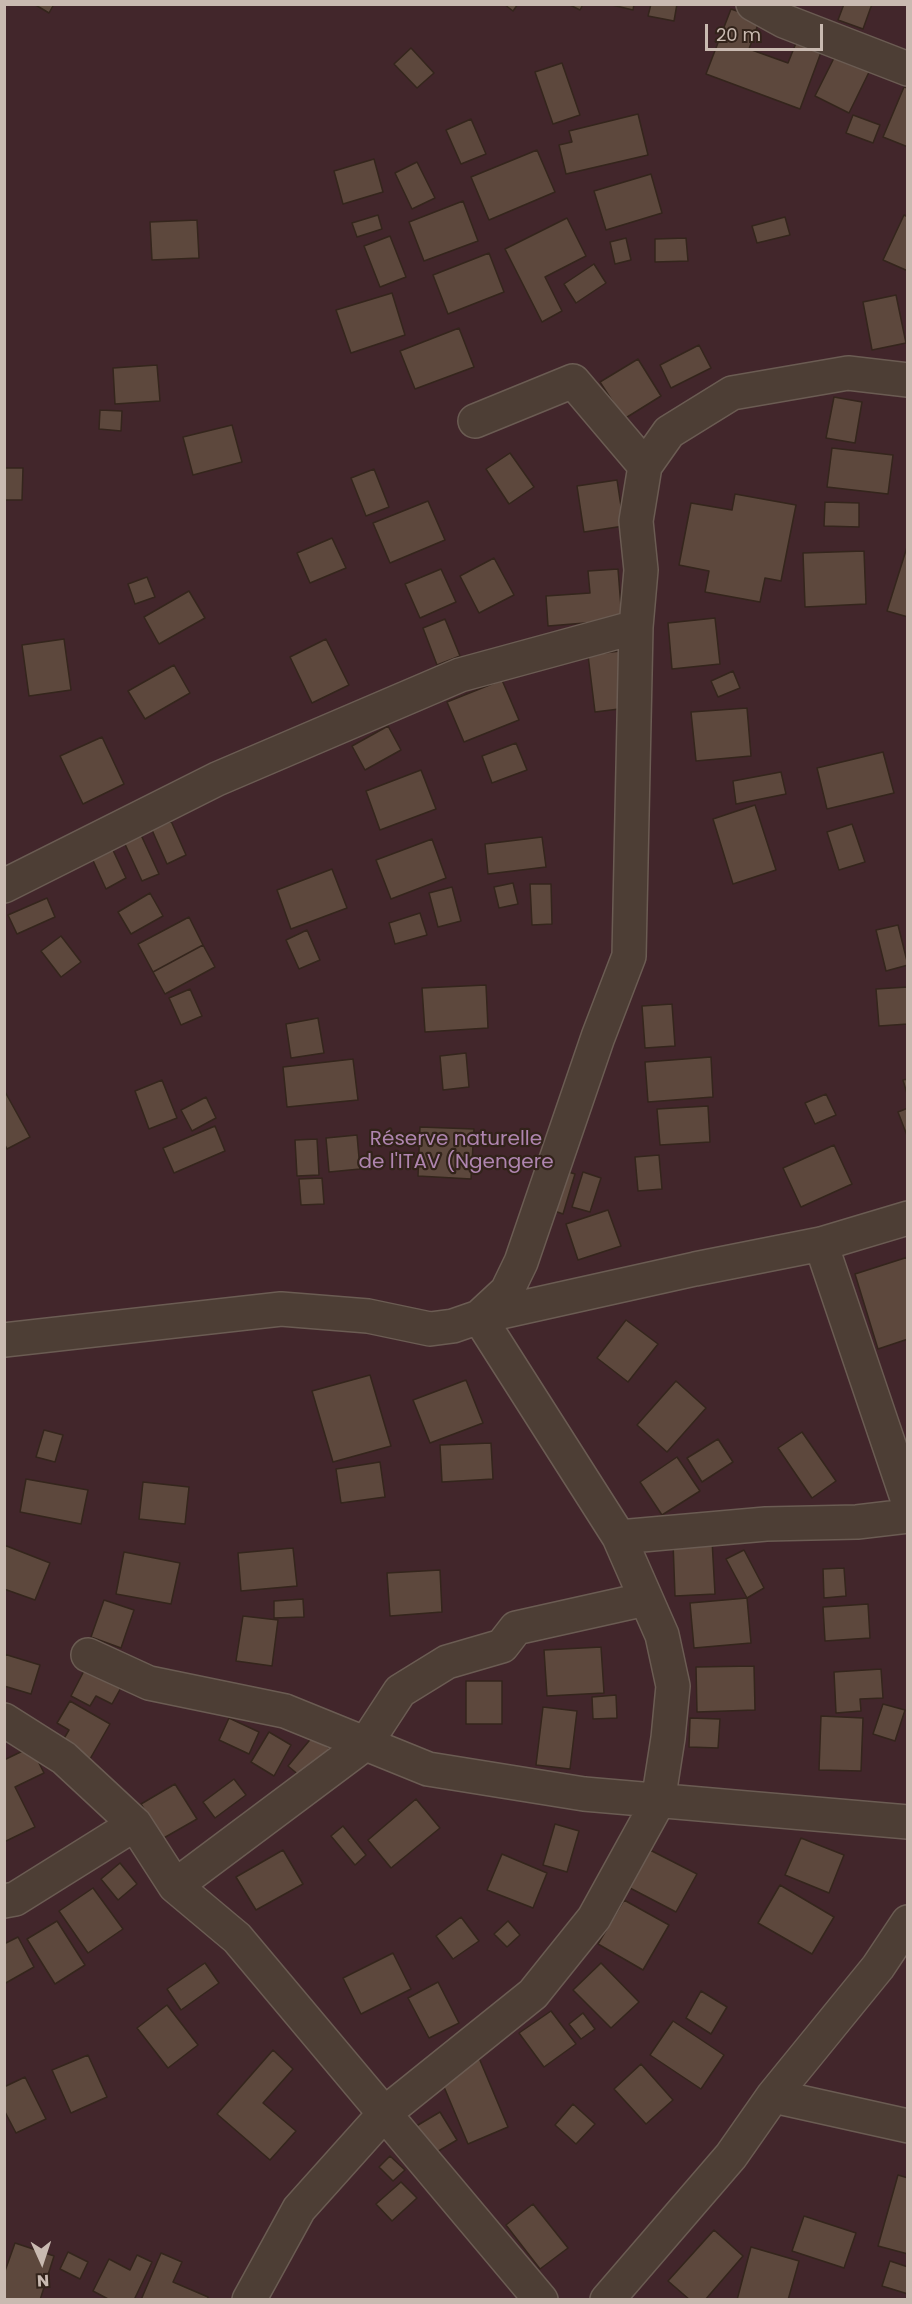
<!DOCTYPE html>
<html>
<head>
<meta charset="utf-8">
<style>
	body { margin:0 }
	#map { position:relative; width:912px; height:2304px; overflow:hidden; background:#3d2b21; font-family:Poppins,sans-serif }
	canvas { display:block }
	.frame { position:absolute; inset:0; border:6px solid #c9bab1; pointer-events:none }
	.north { position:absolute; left:12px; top:2232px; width:60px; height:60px; -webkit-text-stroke:4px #32231a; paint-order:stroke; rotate:177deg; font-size:16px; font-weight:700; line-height:24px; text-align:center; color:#c9bab1 }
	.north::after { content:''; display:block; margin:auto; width:21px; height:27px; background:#c9bab1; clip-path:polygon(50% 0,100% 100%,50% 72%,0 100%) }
	.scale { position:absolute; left:705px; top:24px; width:118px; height:27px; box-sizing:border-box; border:3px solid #c9bab1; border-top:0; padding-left:8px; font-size:18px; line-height:21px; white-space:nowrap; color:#c9bab1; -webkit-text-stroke:4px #32231a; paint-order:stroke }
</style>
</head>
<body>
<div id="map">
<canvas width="912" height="2304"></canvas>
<div class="frame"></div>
<div class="north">N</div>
<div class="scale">20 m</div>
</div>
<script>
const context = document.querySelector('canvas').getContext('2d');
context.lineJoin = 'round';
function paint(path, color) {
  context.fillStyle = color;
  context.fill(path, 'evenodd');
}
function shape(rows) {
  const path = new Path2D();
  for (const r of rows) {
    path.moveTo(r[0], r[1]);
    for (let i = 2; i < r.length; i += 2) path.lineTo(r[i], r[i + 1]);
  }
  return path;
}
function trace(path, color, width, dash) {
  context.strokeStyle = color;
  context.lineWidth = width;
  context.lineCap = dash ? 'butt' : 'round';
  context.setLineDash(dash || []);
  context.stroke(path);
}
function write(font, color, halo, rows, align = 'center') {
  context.font = font + ' Poppins,sans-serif';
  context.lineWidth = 4.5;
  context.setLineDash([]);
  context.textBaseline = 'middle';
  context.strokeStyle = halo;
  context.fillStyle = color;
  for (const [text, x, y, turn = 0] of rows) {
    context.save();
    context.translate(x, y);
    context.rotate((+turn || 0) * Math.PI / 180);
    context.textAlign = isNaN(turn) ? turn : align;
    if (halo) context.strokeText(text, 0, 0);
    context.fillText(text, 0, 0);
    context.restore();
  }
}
paint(shape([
	[5,5,907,5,907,2299,5,2299]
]), '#42262b');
const building = shape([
	[34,4,54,4,49,13,34,4],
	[504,4,518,4,513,11,504,4],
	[568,4,583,4,580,10,568,4],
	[608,4,634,4,633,10,608,4],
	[651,4,677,4,674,21,648,16,651,4],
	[844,4,872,4,863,29,838,20,844,4],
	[731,9,760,19,749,49,788,63,798,38,823,47,800,109,706,74,731,9],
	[411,48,434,73,417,88,394,64,411,48],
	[838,50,872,66,849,113,815,96,838,50],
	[562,63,580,115,553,124,535,72,562,63],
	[904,87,908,88,908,147,883,137,904,87],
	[638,114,648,155,566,174,559,145,572,142,569,131,638,114],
	[853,115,880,125,873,143,846,133,853,115],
	[471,119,486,154,461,164,446,130,471,119],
	[537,150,555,192,489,220,471,177,537,150],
	[374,159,383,192,343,204,334,171,374,159],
	[417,162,435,198,412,209,395,173,417,162],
	[651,174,662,213,606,230,594,191,651,174],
	[463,201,478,241,424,261,409,222,463,201],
	[378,215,382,229,357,237,352,223,378,215],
	[904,215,908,217,908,271,883,260,904,215],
	[785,217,790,235,757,243,752,226,785,217],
	[567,218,586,256,545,277,562,311,542,322,505,249,567,218],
	[197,220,199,258,152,260,150,222,197,220],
	[390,236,406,277,380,287,364,246,390,236],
	[626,238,631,260,615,264,610,242,626,238],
	[686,238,688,261,655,262,655,239,686,238],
	[489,253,504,292,448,314,433,275,489,253],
	[594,264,606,283,576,303,564,284,594,264],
	[392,293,405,335,351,353,336,310,392,293],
	[896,295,906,343,872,350,863,302,896,295],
	[459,328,474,367,415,389,400,351,459,328],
	[699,345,711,368,671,388,660,365,699,345],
	[638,359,661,396,624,419,600,382,638,359],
	[157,365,160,401,115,404,113,368,157,365],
	[834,397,862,402,855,443,826,438,834,397],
	[100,410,122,411,121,431,99,429,100,410],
	[232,425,242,462,193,475,183,437,232,425],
	[832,448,893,455,888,494,827,487,832,448],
	[510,453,534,487,509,504,486,469,510,453],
	[4,468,23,468,22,500,4,500,4,468],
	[374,469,389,507,366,516,351,478,374,469],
	[617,480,624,526,584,532,577,486,617,480],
	[735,494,796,505,781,581,765,578,760,602,705,592,709,571,679,565,691,503,732,510,735,494],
	[428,501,445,540,390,563,373,523,428,501],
	[825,502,859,503,859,527,824,526,825,502],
	[332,538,346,568,310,583,297,553,332,538],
	[908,544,908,617,887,611,908,544],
	[864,551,866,604,805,607,803,553,864,551],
	[494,558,514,595,479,613,460,576,494,558],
	[441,569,456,602,420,618,405,584,441,569],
	[618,569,622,620,548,626,546,596,590,593,588,571,618,569],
	[147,577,155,597,135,604,128,584,147,577],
	[189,591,205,618,159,644,144,617,189,591],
	[715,618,720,664,672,669,668,623,715,618],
	[445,619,460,656,437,665,423,628,445,619],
	[64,639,71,690,29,696,22,645,64,639],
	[326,639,349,685,312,703,290,657,326,639],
	[620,651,627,708,595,712,588,655,620,651],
	[174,665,190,693,145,719,128,691,174,665],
	[733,671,740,688,718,697,711,681,733,671],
	[502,680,519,720,464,742,447,702,502,680],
	[747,708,751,756,696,761,691,712,747,708],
	[388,726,401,750,365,770,352,746,388,726],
	[102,737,124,784,83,804,60,756,102,737],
	[516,743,527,770,492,783,482,756,516,743],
	[883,752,894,793,827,809,817,768,883,752],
	[421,770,436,809,380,830,366,791,421,770],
	[781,772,786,794,736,804,733,781,781,772],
	[755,805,776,870,733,884,713,819,755,805],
	[171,821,186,855,167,864,152,830,171,821],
	[852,824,865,862,839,870,827,832,852,824],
	[141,835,159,874,142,881,124,842,141,835],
	[542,837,546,867,488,874,485,844,542,837],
	[432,839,446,878,391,899,376,860,432,839],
	[111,846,126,878,106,889,91,856,111,846],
	[332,869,347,908,291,929,277,890,332,869],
	[513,883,518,904,499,908,494,887,513,883],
	[530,884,551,884,552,924,532,925,530,884],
	[452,887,461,921,438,927,429,893,452,887],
	[150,893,163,916,131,934,118,912,150,893],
	[47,898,55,917,17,934,8,915,47,898],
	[420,913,427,935,395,944,389,923,420,913],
	[189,917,203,945,153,972,138,944,189,917],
	[898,925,908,965,886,971,876,930,898,925],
	[307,930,320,960,299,969,286,940,307,930],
	[61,936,81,962,61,977,41,951,61,936],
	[203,945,215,967,165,994,153,972,203,945],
	[486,985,488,1028,425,1032,422,988,486,985],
	[908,987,908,1024,879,1026,876,989,908,987],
	[190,989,202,1016,181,1025,169,998,190,989],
	[672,1004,675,1046,645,1048,642,1006,672,1004],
	[318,1018,324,1053,291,1058,286,1024,318,1018],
	[466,1053,469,1087,443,1090,440,1056,466,1053],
	[711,1057,713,1097,648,1102,645,1062,711,1057],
	[353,1059,358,1100,287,1107,283,1067,353,1059],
	[908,1079,908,1097,903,1080,908,1079],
	[162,1080,177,1118,149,1129,135,1091,162,1080],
	[4,1090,30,1137,7,1149,4,1143,4,1090],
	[826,1094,836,1115,815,1124,805,1103,826,1094],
	[206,1097,216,1118,192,1131,181,1110,206,1097],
	[708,1106,710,1142,660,1145,657,1109,708,1106],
	[908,1108,908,1138,898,1112,908,1108],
	[215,1126,225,1151,174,1173,163,1148,215,1126],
	[420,1127,474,1129,471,1179,418,1176,420,1127],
	[357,1135,360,1169,329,1172,326,1138,357,1135],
	[317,1139,319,1175,297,1176,295,1140,317,1139],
	[834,1145,852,1184,801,1207,783,1168,834,1145],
	[659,1155,662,1189,638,1191,635,1157,659,1155],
	[558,1169,575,1174,563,1214,546,1208,558,1169],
	[583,1172,601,1178,590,1212,572,1207,583,1172],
	[322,1178,324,1204,301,1205,299,1179,322,1178],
	[608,1210,621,1246,578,1260,566,1224,608,1210],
	[908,1257,908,1339,878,1349,855,1274,908,1257],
	[626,1320,658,1344,628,1382,597,1358,626,1320],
	[370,1375,391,1446,333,1462,312,1391,370,1375],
	[466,1380,483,1423,430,1443,413,1400,466,1380],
	[676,1381,706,1408,667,1452,637,1425,676,1381],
	[44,1430,63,1435,55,1462,36,1457,44,1430],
	[802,1432,836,1481,812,1498,778,1448,802,1432],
	[718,1439,733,1462,702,1482,687,1458,718,1439],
	[491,1443,493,1479,442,1482,440,1445,491,1443],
	[677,1457,700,1491,662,1515,640,1482,677,1457],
	[380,1462,385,1497,341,1503,336,1469,380,1462],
	[26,1479,88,1490,81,1524,20,1512,26,1479],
	[143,1482,189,1487,185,1524,139,1519,143,1482],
	[712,1540,715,1594,675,1596,673,1542,712,1540],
	[4,1545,50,1563,35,1600,4,1589,4,1545],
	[293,1548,297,1586,241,1591,238,1553,293,1548],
	[744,1550,764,1588,747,1598,726,1559,744,1550],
	[124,1552,180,1563,171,1604,116,1594,124,1552],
	[844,1568,846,1596,824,1598,823,1569,844,1568],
	[440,1570,442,1612,390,1616,387,1573,440,1570],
	[747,1598,751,1643,694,1648,690,1603,747,1598],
	[303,1599,304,1617,274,1618,274,1601,303,1599],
	[104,1600,134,1610,121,1648,91,1637,104,1600],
	[868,1604,870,1638,825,1641,823,1607,868,1604],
	[243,1616,278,1620,272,1666,236,1661,243,1616],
	[601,1647,604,1693,547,1696,544,1650,601,1647],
	[4,1654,40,1665,31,1694,4,1686,4,1654],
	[87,1665,123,1684,112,1704,96,1696,90,1706,71,1696,87,1665],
	[754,1666,755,1710,697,1712,696,1667,754,1666],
	[881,1669,883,1698,860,1699,861,1711,836,1713,834,1672,881,1669],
	[466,1681,502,1681,502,1724,466,1724,466,1681],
	[616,1695,617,1718,593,1719,592,1697,616,1695],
	[70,1701,110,1724,90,1759,62,1742,69,1730,57,1723,70,1701],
	[883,1704,905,1710,895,1741,873,1734,883,1704],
	[543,1707,577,1711,570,1769,536,1765,543,1707],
	[821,1716,863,1718,861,1771,819,1770,821,1716],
	[229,1718,259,1732,249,1754,219,1740,229,1718],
	[690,1718,720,1719,718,1748,689,1747,690,1718],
	[269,1732,291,1745,274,1776,251,1762,269,1732],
	[314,1735,331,1750,306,1781,288,1766,314,1735],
	[31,1747,44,1773,15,1787,35,1827,4,1842,4,1760,31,1747],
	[234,1779,246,1795,215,1818,203,1802,234,1779],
	[175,1784,197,1819,162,1839,141,1804,175,1784],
	[416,1799,440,1828,391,1868,368,1840,416,1799],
	[555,1824,579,1831,567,1872,543,1865,555,1824],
	[343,1826,366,1855,355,1865,331,1836,343,1826],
	[801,1838,844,1855,829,1893,785,1875,801,1838],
	[283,1850,303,1884,256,1910,236,1877,283,1850],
	[650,1850,697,1874,676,1912,630,1888,650,1850],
	[502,1854,547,1873,533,1908,487,1890,502,1854],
	[120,1863,137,1884,118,1900,101,1879,120,1863],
	[780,1885,834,1917,812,1954,758,1923,780,1885],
	[93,1888,123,1929,88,1953,59,1911,93,1888],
	[624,1900,669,1925,643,1970,598,1944,624,1900],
	[461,1917,479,1941,453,1959,436,1936,461,1917],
	[57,1921,85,1965,55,1984,27,1939,57,1921],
	[508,1921,520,1935,507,1947,494,1934,508,1921],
	[18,1937,34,1967,4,1984,4,1944,18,1937],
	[393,1953,411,1989,361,2014,343,1978,393,1953],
	[205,1963,219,1983,181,2010,167,1989,205,1963],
	[601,1963,639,2002,611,2028,573,1990,601,1963],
	[438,1982,459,2023,429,2038,408,1998,438,1982],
	[701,1991,727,2007,711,2034,686,2018,701,1991],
	[167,2005,198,2045,168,2068,137,2028,167,2005],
	[551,2011,576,2044,544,2067,519,2033,551,2011],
	[583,2013,595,2029,581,2039,569,2024,583,2013],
	[673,2021,724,2055,701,2089,650,2055,673,2021],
	[273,2050,293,2069,263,2103,296,2131,270,2160,217,2114,273,2050],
	[88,2055,107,2097,71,2113,52,2070,88,2055],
	[479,2058,508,2127,468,2144,439,2075,479,2058],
	[641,2064,673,2100,646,2124,614,2089,641,2064],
	[25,2077,46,2119,16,2133,4,2110,4,2087,25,2077],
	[573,2104,595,2124,576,2144,555,2125,573,2104],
	[440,2112,457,2140,430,2156,413,2128,440,2112],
	[390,2156,405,2170,393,2181,379,2167,390,2156],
	[898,2175,908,2178,908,2254,878,2246,898,2175],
	[401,2182,417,2198,392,2221,376,2204,401,2182],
	[533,2204,568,2248,540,2269,506,2225,533,2204],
	[804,2216,856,2233,844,2268,792,2251,804,2216],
	[714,2230,743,2256,705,2300,690,2300,668,2281,714,2230],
	[15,2243,54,2256,40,2300,4,2300,4,2274,15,2243],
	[751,2247,799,2261,788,2300,737,2300,751,2247],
	[68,2252,88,2262,80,2279,60,2269,68,2252],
	[161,2253,182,2262,173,2282,208,2297,207,2300,141,2300,161,2253],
	[137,2255,152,2262,134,2300,110,2300,93,2291,109,2259,130,2270,137,2255],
	[890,2261,908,2267,908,2294,882,2286,890,2261]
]);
paint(building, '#5d483d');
trace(building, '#34251c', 1.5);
const minor = shape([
	[753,4,784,21,908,69],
	[475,421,573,381,645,466],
	[4,886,217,779,460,675,636,627],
	[821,1244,908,1501],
	[4,1340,281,1309,368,1316,430,1329,453,1326,479,1317,695,1269,821,1244,908,1218],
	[619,1537,766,1524,857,1522,908,1516],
	[88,1655,149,1683,285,1711,428,1769,584,1794,908,1822],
	[4,1720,64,1758,135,1824,175,1886,237,1938,541,2300],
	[175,1886,366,1743,400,1691,447,1662,502,1646,516,1628,646,1599],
	[4,1901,15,1899,135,1824],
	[773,2096,908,2126],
	[249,2300,299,2209,385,2113,533,1994,594,1918,658,1802,668,1738,673,1686,662,1635,619,1537,479,1317,507,1291,521,1262,598,1037,629,956,636,627,641,570,636,521,645,466,669,432,732,393,848,373,908,380],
	[607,2300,731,2156,773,2096,878,1967,908,1922]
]);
trace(minor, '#6b5c53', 36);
trace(minor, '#4d3e35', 33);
write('20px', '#af85af', '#32231a', [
	["Réserve naturelle",456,1140],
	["de l'ITAV (Ngengere",456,1163]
]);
</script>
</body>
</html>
